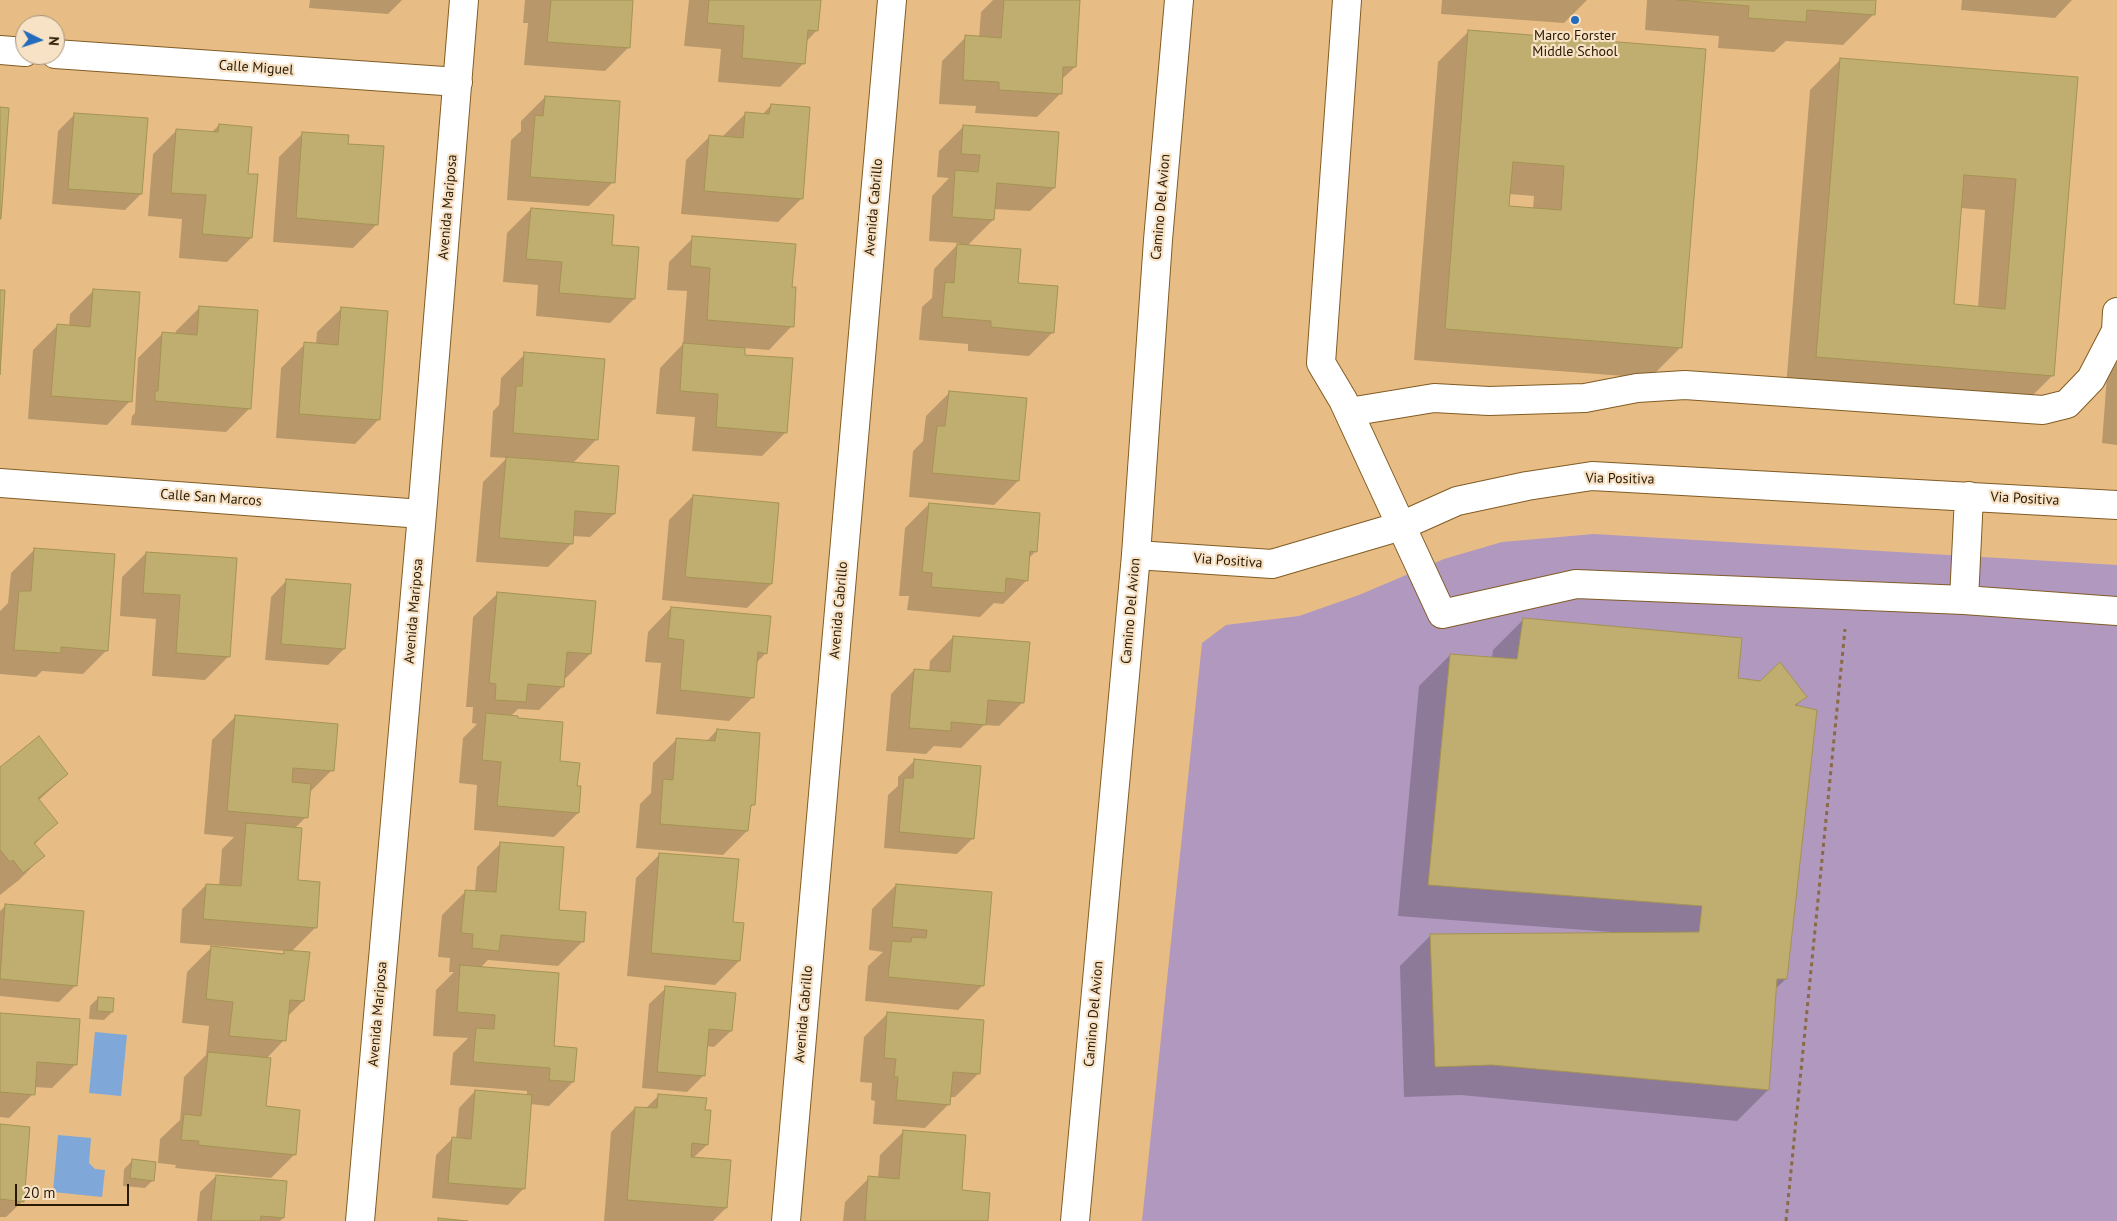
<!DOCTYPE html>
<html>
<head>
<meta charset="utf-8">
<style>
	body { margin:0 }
	#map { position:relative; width:2117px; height:1221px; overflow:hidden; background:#e7bd85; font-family:"PT Sans",sans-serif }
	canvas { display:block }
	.north { position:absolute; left:15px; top:15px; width:50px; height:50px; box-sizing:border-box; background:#f7e2c6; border:1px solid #a59278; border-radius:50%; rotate:94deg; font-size:14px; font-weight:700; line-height:20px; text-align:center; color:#2a1a04 }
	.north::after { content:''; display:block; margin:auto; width:18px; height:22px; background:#236bbc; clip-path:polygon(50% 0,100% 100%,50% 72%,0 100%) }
	.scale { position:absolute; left:15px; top:1184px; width:114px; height:22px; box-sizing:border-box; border:2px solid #2a1a04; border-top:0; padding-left:6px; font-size:15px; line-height:18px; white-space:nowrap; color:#2a1a04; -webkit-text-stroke:4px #f7e2c6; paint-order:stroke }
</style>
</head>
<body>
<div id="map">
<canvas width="2117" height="1221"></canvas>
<div class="north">N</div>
<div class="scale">20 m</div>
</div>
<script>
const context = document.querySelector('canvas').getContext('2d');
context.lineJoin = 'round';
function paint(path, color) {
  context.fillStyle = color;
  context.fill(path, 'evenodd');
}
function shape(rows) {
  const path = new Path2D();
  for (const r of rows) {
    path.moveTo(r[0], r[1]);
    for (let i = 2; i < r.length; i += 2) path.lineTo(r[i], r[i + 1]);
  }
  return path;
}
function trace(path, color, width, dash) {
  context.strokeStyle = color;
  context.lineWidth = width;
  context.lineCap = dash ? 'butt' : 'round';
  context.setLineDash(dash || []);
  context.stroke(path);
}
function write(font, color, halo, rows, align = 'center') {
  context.font = font + ' "PT Sans",sans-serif';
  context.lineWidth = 4.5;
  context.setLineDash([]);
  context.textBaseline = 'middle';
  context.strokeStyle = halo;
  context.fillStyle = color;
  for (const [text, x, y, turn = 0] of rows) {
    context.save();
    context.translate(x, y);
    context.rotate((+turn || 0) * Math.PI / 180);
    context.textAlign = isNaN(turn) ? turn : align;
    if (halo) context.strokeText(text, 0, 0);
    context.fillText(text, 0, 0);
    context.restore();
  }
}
paint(shape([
	[1594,534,2117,565,2117,1221,1142,1221,1202,643,1226,625,1299,616,1359,595,1444,559,1502,542]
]), '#b198bf');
paint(shape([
	[95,1032,127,1035,121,1096,89,1093],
	[58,1135,91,1138,89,1163,95,1169,105,1170,102,1197,53,1192]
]), '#7fa7d8');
paint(shape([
	[310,0,402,0,388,14,309,8],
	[525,0,632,0,628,48,605,71,524,65,528,23,523,23],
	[689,0,820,0,817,30,806,42,804,63,780,87,718,82,721,49,684,46],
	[993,0,1079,0,1075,67,1061,80,1061,93,1037,117,975,113,976,106,939,104,942,61,966,37,979,38,981,12],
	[1442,0,1587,0,1564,23,1441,14],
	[1647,0,1874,0,1873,15,1843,45,1786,41,1774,52,1718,48,1719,36,1645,30],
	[1962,0,2072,0,2055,18,1961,10],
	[1468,32,1704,50,1681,347,1650,378,1414,360,1438,62],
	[1509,194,1534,196,1533,209,1508,207],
	[1840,60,2076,78,2053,375,2022,406,1786,387,1810,90],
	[1960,208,1985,210,1978,308,1952,306],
	[545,97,613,182,589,206,507,200,511,140,521,131,521,121],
	[771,105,802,198,778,222,681,214,686,160,709,137,721,138,745,114,762,115],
	[75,114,141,194,125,210,52,204,58,131],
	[219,125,246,175,256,175,251,238,227,262,179,258,182,219,148,216,153,154,177,130,211,133],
	[963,127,1054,188,1030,211,994,209,993,220,967,246,1017,284,1053,332,1029,356,968,351,968,344,919,340,922,307,932,298,934,269,959,243,929,241,932,196,949,178,937,177,939,151],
	[303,133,347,145,377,224,353,248,273,242,279,157],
	[531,209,610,246,634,299,610,323,536,316,538,285,503,282,507,233],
	[693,238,791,288,792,326,769,350,744,348,744,356,786,432,762,456,692,451,695,417,656,414,660,368,683,344,687,291,667,290,669,262],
	[94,290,130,401,107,425,28,419,33,350,57,326,69,327,70,314],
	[200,307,250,408,226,432,131,425,132,416,135,413,138,358,162,334,175,335,176,331],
	[341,309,378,420,355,444,276,438,281,368,305,344,316,344,317,332],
	[2117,353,2117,445,2102,443,2108,362],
	[525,354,597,439,573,463,614,514,590,537,572,536,572,543,548,567,476,562,483,482,507,458,490,457,493,411,499,405,501,378],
	[950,392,1018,481,994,505,909,497,913,451,923,441,926,416],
	[693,496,771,584,747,608,662,600,669,520],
	[929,504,1036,551,1029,558,1027,580,1003,604,994,603,980,617,907,610,909,596,899,596,905,528],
	[35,549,107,650,83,674,42,671,36,677,0,674,0,611,8,603,11,573],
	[146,553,236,559,229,656,205,680,152,676,156,619,120,616,122,577],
	[287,580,344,649,328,665,265,660,271,597],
	[497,594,595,602,590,654,566,678,564,678,563,686,539,710,518,709,511,716,558,762,576,787,578,813,554,837,474,830,477,785,459,783,463,738,477,724,472,723,473,707,466,707,473,617],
	[671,608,766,653,756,663,753,697,729,721,656,714,661,663,645,662,648,632],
	[1523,620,1805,696,1795,707,1786,979,1775,989,1768,1090,1737,1121,1461,1095,1404,1097,1400,966,1431,935,1611,934,1611,932,1398,916,1419,686,1450,655,1492,658,1493,650],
	[953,637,1023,702,999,726,984,725,961,748,934,746,926,754,886,751,891,694,914,670,929,672,930,661],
	[236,716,332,770,308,794,306,817,295,828,297,881,316,927,291,952,303,1001,287,1017,284,1040,266,1059,265,1107,295,1154,271,1178,175,1168,176,1165,158,1163,160,1139,180,1120,184,1077,206,1055,209,1026,182,1023,187,972,211,948,281,955,285,951,180,943,182,909,206,885,219,886,222,849,234,837,204,834,212,740],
	[717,730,753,805,749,809,747,831,723,855,636,848,640,804,651,793,653,763,677,739,706,742],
	[914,761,973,838,957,854,884,848,888,795,898,786,898,777],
	[0,769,67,774,38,801,56,823,34,845,43,856,19,880,0,895],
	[501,843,582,942,558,966,488,960,480,968,552,1047,573,1082,549,1106,530,1104,524,1188,508,1205,432,1198,436,1155,452,1139,456,1139,459,1108,475,1091,527,1096,527,1091,450,1085,453,1053,468,1038,433,1036,436,990,454,972,449,972,450,958,438,957,442,915,466,891,475,891,477,867],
	[660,854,732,923,739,961,715,985,627,976,636,878],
	[896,885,982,986,958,1010,865,1001,868,966,883,952,869,950,872,909],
	[6,905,76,985,59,1002,0,996,0,911],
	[666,988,731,1031,714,1047,706,1046,703,1076,687,1092,642,1088,649,1004],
	[98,998,112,1012,104,1020,89,1019,90,1006],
	[888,1013,979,1073,955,1097,949,1097,949,1104,925,1128,873,1124,875,1101,871,1100,872,1083,860,1082,864,1037],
	[0,1014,76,1064,52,1088,34,1087,33,1094,9,1118,0,1117],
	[658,1096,704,1111,707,1145,693,1158,726,1208,713,1221,604,1221,611,1132,635,1108,645,1109],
	[0,1125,23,1201,6,1217,0,1217],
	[904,1131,960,1192,986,1221,843,1221,845,1202,869,1178,878,1178,880,1155],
	[132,1161,153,1180,145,1188,123,1186,124,1169],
	[216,1176,283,1218,280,1221,197,1221,200,1192]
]), '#0003');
const building = shape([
	[551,0,633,0,630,48,547,42,551,0],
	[709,0,821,0,818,31,808,30,805,64,742,58,744,26,707,23,709,0],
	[1004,0,1080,0,1076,67,1063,67,1062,94,999,90,999,82,963,80,965,35,1001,38,1004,0],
	[1678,0,1876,0,1875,15,1807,10,1806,22,1748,18,1749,6,1678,0],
	[1468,30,1706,49,1682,348,1445,329,1468,30],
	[1513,162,1564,166,1561,210,1509,206,1513,162],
	[1840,58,2078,77,2054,376,1816,357,1840,58],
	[1964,175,2016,179,2005,309,1954,304,1964,175],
	[545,96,620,101,615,183,530,177,535,115,543,116,545,96],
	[771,104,810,107,803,199,704,191,709,135,743,138,745,112,769,114,771,104],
	[0,107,9,108,1,219,0,219,0,107],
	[74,113,148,118,142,194,68,189,74,113],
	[219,124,252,127,248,174,258,174,252,238,202,234,206,195,171,193,176,129,218,132,219,124],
	[963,125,1059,132,1055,188,997,183,994,220,952,217,955,170,978,172,980,155,961,154,963,125],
	[302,132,349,135,348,144,384,146,378,225,296,218,302,132],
	[531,208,614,215,612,245,639,247,635,299,559,293,562,262,526,259,531,208],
	[692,236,796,244,792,287,796,287,794,327,707,320,710,268,690,266,692,236],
	[957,244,1021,249,1018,283,1058,286,1054,333,991,327,991,321,942,317,945,282,954,283,957,244],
	[93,289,140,292,132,402,51,396,57,324,90,327,93,289],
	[0,290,5,290,0,375,0,290],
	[199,306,258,310,251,409,155,401,155,391,158,391,162,332,197,335,199,306],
	[341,307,388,311,380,420,299,414,304,342,338,345,341,307],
	[683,343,745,348,745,355,793,358,787,433,716,427,718,394,680,391,683,343],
	[524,352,605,359,598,440,513,433,516,386,522,386,524,352],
	[949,391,1027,398,1019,481,932,473,937,426,945,426,949,391],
	[506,457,619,466,615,514,575,511,573,544,499,538,506,457],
	[693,495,779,503,772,584,685,577,693,495],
	[929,503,1040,513,1037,552,1030,551,1028,581,1006,578,1005,593,931,587,932,573,922,572,929,503],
	[34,548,115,554,108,651,61,647,61,653,14,650,19,591,31,591,34,548],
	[146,552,237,558,230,657,176,653,180,595,143,593,146,552],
	[286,579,351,584,345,649,281,644,286,579],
	[497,592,596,601,591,654,567,652,564,687,528,684,526,702,495,700,496,684,489,683,497,592],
	[671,607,771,616,767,654,758,652,754,698,680,690,684,640,668,638,671,607],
	[1523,618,1742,638,1738,678,1760,681,1780,662,1807,697,1795,705,1817,710,1787,979,1777,979,1769,1090,1492,1065,1435,1067,1430,934,1699,932,1702,906,1428,885,1450,654,1517,659,1523,618],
	[953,636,1030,642,1024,703,988,700,986,725,951,722,951,731,909,728,914,669,950,672,953,636],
	[486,713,518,716,518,718,563,722,560,761,580,763,577,786,581,786,579,813,497,806,501,762,482,760,486,713],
	[235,715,338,724,334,771,293,768,292,782,311,784,308,818,227,811,235,715],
	[717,729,760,733,755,805,751,805,748,831,660,824,663,779,673,780,676,738,715,741,717,729],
	[39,736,68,774,38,798,58,823,34,843,45,856,23,873,13,860,10,862,0,850,0,767,39,736],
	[914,759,981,766,974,839,899,832,904,778,913,778,914,759],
	[246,823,302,828,298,880,320,882,317,928,203,919,206,884,241,886,246,823],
	[500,842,564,847,559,910,586,912,584,942,501,935,499,951,472,948,473,934,461,933,465,890,496,892,500,842],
	[659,853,739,859,733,922,744,923,740,961,651,953,659,853],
	[896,884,992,892,984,986,888,977,892,941,911,942,912,937,926,938,927,930,892,927,896,884],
	[5,904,84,911,77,986,0,979,5,904],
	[211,946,284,954,284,950,310,952,304,1001,290,1000,286,1041,229,1036,233,1002,206,999,211,946],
	[460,965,559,973,554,1046,577,1048,574,1082,549,1080,550,1068,473,1062,476,1028,494,1029,495,1015,457,1012,460,965],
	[665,986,736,993,732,1031,709,1029,705,1076,657,1072,665,986],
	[98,997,114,998,113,1012,97,1011,98,997],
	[887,1012,984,1020,980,1074,953,1072,950,1105,896,1100,898,1077,894,1077,896,1059,884,1058,887,1012],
	[0,1013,80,1019,77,1065,37,1062,35,1095,0,1092,0,1013],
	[208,1052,271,1058,266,1106,300,1110,296,1155,198,1145,199,1141,181,1140,184,1114,201,1116,208,1052],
	[475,1090,532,1095,525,1189,448,1183,452,1137,471,1139,475,1090],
	[658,1094,707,1098,705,1110,711,1110,708,1145,692,1143,691,1157,731,1160,727,1208,627,1200,635,1107,657,1108,658,1094],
	[0,1124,30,1127,24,1202,0,1199,0,1124],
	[903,1130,966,1135,962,1190,990,1193,988,1221,865,1221,868,1176,899,1179,903,1130],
	[132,1159,156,1162,154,1181,130,1178,132,1159],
	[216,1175,287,1181,284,1218,261,1216,260,1221,211,1221,216,1175],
	[438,1218,468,1221,438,1221,438,1218]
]);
paint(building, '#bfae6f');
trace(building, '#a59353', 1);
const minor = shape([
	[1347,0,1321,363,1343,400,1442,614,1576,584,1964,600],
	[0,50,25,52],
	[55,54,458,82],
	[1349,412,1434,398,1489,401,1585,398,1637,388,1685,385,2043,410,2067,404,2091,379,2116,331,2117,312],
	[0,483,422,514],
	[1969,496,1964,600,2117,611],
	[1136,555,1272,564,1401,526,1457,501,1527,486,1592,476,2117,505],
	[360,1221,422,514,464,0],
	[786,1221,892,0]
]);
const major = shape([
	[1075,1221,1136,555,1158,240,1179,0]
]);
trace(minor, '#815c24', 30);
trace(major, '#815c24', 30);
trace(shape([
	[1786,1221,1845,629]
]), '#886b44', 3, [4, 4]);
trace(minor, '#fff', 28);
trace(major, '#fff', 28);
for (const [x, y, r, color] of [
	[1575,20,5,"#236bbc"]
]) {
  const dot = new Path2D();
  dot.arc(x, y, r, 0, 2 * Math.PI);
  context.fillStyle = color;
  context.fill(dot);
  trace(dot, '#f7e2c6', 2);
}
write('14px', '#2a1a04', '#f7e2c6', [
	["Marco Forster",1575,36],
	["Middle School",1575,52]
]);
write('14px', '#2a1a04', '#f7e2c6', [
	["Calle Miguel",256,68,4],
	["Avenida Mariposa",448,207,-85],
	["Avenida Cabrillo",874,207,-85],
	["Camino Del Avion",1161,207,-85],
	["Via Positiva",1620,479,1],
	["Calle San Marcos",211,498,4],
	["Via Positiva",2025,499,3],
	["Via Positiva",1228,561,4],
	["Avenida Cabrillo",839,610,-85],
	["Avenida Mariposa",414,611,-85],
	["Camino Del Avion",1131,611,-85],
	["Avenida Mariposa",378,1014,-85],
	["Avenida Cabrillo",804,1014,-85],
	["Camino Del Avion",1094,1014,-85]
]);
</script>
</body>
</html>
